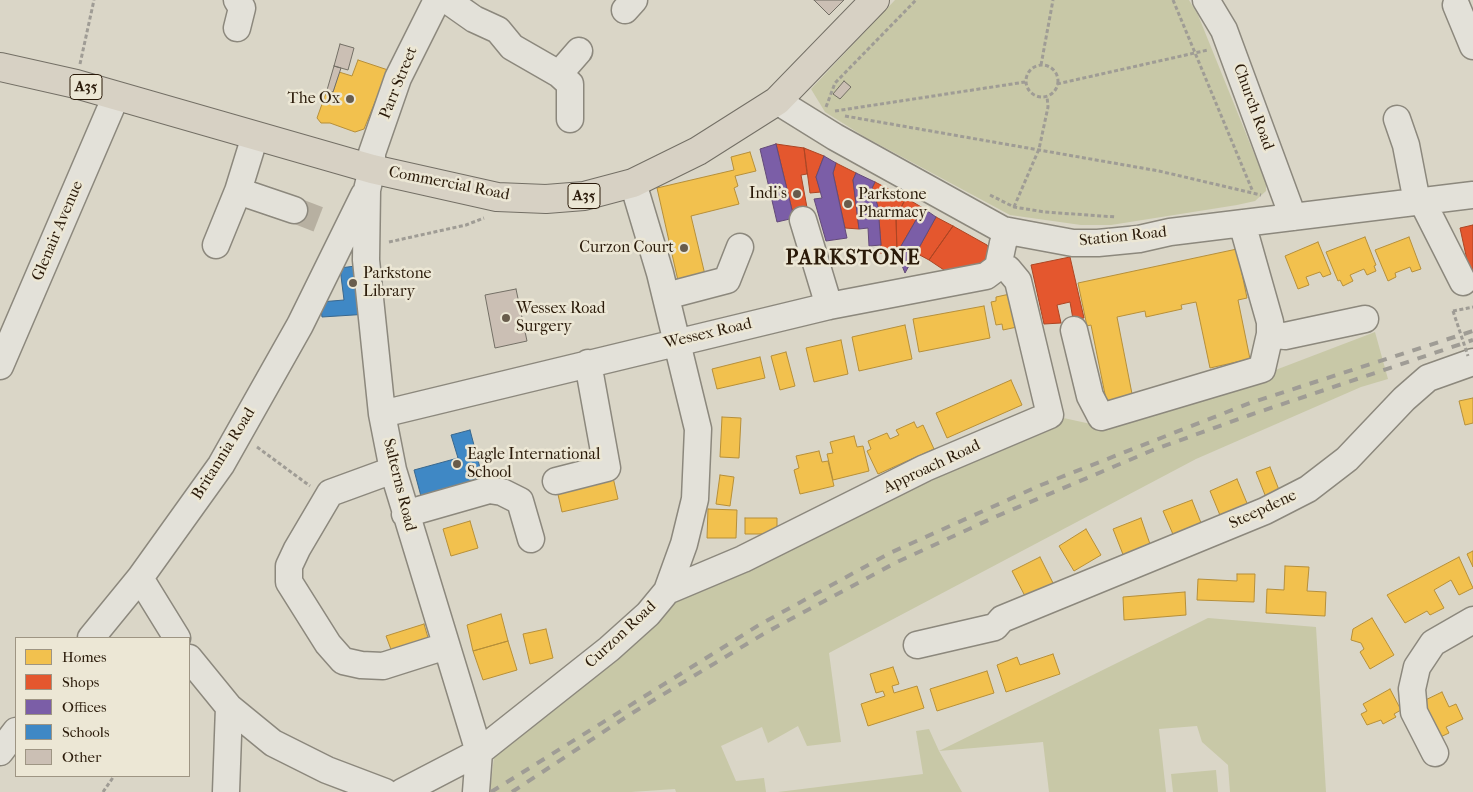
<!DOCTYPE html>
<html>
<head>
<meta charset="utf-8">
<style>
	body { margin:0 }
	#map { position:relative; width:1473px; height:792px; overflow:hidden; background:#dad6c7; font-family:"IM FELL French Canon",serif }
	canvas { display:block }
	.legend { position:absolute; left:15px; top:637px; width:175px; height:140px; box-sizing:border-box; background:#ece7d5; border:1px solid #9e9583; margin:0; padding:6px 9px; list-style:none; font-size:15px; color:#2a1a09 }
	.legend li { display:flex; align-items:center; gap:10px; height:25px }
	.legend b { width:25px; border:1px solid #9e9583 }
</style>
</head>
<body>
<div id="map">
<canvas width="1473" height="792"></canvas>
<ul class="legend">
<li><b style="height:14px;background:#f2c14e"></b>Homes</li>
<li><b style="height:14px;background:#e4572e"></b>Shops</li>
<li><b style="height:14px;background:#7b5ea7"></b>Offices</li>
<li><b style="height:14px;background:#3f88c5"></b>Schools</li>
<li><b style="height:14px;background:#cbbfb4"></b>Other</li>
</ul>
</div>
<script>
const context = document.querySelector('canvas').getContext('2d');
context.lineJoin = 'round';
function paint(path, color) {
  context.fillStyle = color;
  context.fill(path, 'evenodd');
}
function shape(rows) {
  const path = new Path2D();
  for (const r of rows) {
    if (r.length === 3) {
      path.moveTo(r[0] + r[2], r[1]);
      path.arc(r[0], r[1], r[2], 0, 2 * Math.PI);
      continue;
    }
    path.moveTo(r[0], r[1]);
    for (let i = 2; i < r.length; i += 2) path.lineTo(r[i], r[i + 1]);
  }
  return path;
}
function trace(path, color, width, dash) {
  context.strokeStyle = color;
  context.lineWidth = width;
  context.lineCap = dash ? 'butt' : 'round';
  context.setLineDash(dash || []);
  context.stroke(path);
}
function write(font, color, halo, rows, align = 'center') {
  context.font = font + ' "IM FELL French Canon",serif';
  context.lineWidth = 5;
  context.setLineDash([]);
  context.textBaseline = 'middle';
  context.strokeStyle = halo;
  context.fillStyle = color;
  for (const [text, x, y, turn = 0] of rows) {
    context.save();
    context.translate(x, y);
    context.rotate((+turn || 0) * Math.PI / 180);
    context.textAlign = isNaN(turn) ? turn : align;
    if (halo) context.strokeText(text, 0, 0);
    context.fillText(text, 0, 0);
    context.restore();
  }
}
paint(shape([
	[895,0,1189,0,1198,15,1266,183,1266,191,1255,201,1237,205,1111,225,1081,225,1010,215,865,137,825,112,811,89],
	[1375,332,1388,379,1361,387,1196,459,829,653,841,742,807,746,798,726,768,743,762,727,721,746,736,781,764,778,766,792,676,792,675,789,631,792,490,792,496,739,648,614,1050,415,1100,426,1244,382],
	[1208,618,1316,627,1326,792,1230,792,1228,765,1202,742,1197,726,1159,729,1166,792,1049,792,1043,742,939,751,962,792,778,792,923,774,916,731,929,729,939,751],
	[1216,770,1218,792,1173,792,1171,774]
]), '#c8c8a7');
const homes = shape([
	[358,60,388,70,364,129,355,132,330,123,321,123,317,118,327,90,333,92,339,72,352,76,358,60],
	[750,152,756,171,735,176,738,186,734,188,739,204,691,216,706,279,679,285,657,188,734,170,731,157,750,152],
	[1365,237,1376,265,1374,266,1376,271,1367,275,1364,269,1350,275,1353,281,1343,286,1340,280,1338,281,1326,252,1365,237],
	[1409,237,1421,269,1412,272,1410,267,1395,273,1396,277,1388,281,1375,250,1409,237],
	[1318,242,1331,274,1323,277,1320,272,1306,277,1309,285,1298,289,1285,256,1318,242],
	[1237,249,1247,298,1238,300,1250,359,1210,368,1196,302,1181,305,1182,309,1146,317,1145,311,1117,317,1134,404,1108,409,1091,325,1087,326,1078,283,1237,249],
	[1010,294,1017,327,1003,330,1002,324,996,325,991,302,996,301,996,297,1010,294],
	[984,306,990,338,919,352,913,319,984,306],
	[905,325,912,359,859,371,852,337,905,325],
	[841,340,848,374,814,382,806,348,841,340],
	[786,352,795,386,780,390,771,356,786,352],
	[760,357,765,378,717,389,712,369,760,357],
	[1011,380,1022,405,947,438,936,413,1011,380],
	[1473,398,1473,423,1465,425,1459,401,1473,398],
	[722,417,741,418,739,458,720,457,722,417],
	[914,422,917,428,923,425,934,449,878,474,867,451,871,449,868,441,887,433,890,439,899,435,896,430,914,422],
	[854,436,857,447,863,446,869,471,833,480,827,454,833,453,830,442,854,436],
	[819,451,822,462,828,461,834,486,800,494,794,470,799,468,796,456,819,451],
	[1270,467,1281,495,1267,500,1256,472,1270,467],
	[612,473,618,499,562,512,556,486,612,473],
	[720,475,734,477,730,506,716,504,720,475],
	[1237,479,1249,508,1222,520,1210,491,1237,479],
	[1192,500,1203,528,1175,539,1163,511,1192,500],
	[708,509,737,510,736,538,707,538,708,509],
	[745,518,777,518,777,534,745,534,745,518],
	[1141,518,1151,547,1124,557,1113,529,1141,518],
	[470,521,478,548,451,556,443,529,470,521],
	[1086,529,1101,555,1074,571,1059,546,1086,529],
	[1473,551,1473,567,1467,554,1473,551],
	[1040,557,1054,585,1026,598,1012,571,1040,557],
	[1459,557,1473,588,1459,595,1451,580,1434,590,1444,608,1430,615,1427,611,1405,623,1387,595,1459,557],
	[1285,566,1309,567,1307,591,1326,592,1325,616,1266,613,1267,589,1284,590,1285,566],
	[1237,574,1255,574,1254,602,1197,600,1198,579,1237,581,1237,574],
	[1185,592,1186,615,1124,620,1123,597,1185,592],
	[501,614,508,641,473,651,467,625,501,614],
	[1372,618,1394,655,1370,669,1360,652,1364,649,1361,643,1351,640,1353,629,1372,618],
	[424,624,429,641,392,652,386,636,424,624],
	[546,629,553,658,530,664,523,634,546,629],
	[508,641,517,670,483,680,473,651,508,641],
	[1053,654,1060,674,1006,692,997,665,1017,657,1020,665,1053,654],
	[893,667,899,684,892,686,894,693,917,686,924,708,868,726,861,704,885,696,883,691,876,693,870,674,893,667],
	[987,671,994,693,937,711,930,689,987,671],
	[1390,689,1401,710,1394,714,1396,717,1383,724,1381,720,1367,725,1361,714,1367,711,1363,704,1390,689],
	[1442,692,1449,707,1456,704,1463,719,1446,727,1449,733,1434,740,1417,704,1442,692]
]);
paint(homes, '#f2c14e');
trace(homes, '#b68f39', 1);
const shops = shape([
	[776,144,804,148,807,174,801,175,808,213,794,218,776,144],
	[804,148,824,156,816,177,821,192,810,193,804,148],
	[836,163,856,173,853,180,859,229,845,228,833,173,836,163],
	[875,182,906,198,896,217,897,253,879,253,881,245,878,207,872,188,875,182],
	[906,198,923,208,897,253,896,217,906,198],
	[936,217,953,226,929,260,916,253,936,217],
	[1473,225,1473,272,1471,272,1462,266,1467,260,1460,228,1473,225],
	[953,226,987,245,992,252,982,267,950,274,929,260,953,226],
	[1070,257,1084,318,1073,319,1070,302,1057,305,1061,323,1044,324,1031,265,1070,257]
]);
paint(shops, '#e4572e');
trace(shops, '#ac4523', 1);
const offices = shape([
	[776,144,794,218,777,222,760,149,776,144],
	[824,156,836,163,833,173,847,238,826,241,814,199,822,198,816,177,824,156],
	[856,173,875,182,872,188,878,207,881,245,869,246,868,228,859,229,853,180,856,173],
	[923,208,936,217,905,273,897,253,923,208]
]);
paint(offices, '#7b5ea7');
trace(offices, '#634a78', 1);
const schools = shape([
	[363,265,369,314,322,317,320,302,344,300,340,268,363,265],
	[470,430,484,483,422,500,414,470,458,458,451,435,470,430]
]);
paint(schools, '#3f88c5');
trace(schools, '#39678d', 1);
const building = shape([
	[814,0,844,0,829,15,814,0],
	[340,44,354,48,348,70,334,66,340,44],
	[334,66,341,68,333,92,327,90,334,66],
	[844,81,851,87,840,99,833,94,844,81],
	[516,289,527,341,495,348,485,295,516,289]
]);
paint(building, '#cbbfb4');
trace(building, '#736f65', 1);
trace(shape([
	[294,210,325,222]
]), '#b7b0a1', 26, [26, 13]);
const minor = shape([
	[237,0,242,8,237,28],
	[437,0,398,78,372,153,372,169,367,190,366,260,382,414,393,470,479,752,476,792],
	[447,0,474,19,498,30,512,47,559,74,579,51],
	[1206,0,1224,30,1293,217],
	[1456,5,1473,46],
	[625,10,634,0],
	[559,74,570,84,570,119],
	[777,101,835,137,1003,230,1073,243,1098,243,1139,239,1170,232,1473,195],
	[1397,119,1406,145,1417,202],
	[255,136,238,191,294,210],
	[1422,201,1463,282],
	[803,220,829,306],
	[216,245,238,191],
	[666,296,727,280,740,247],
	[1074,330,1090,396,1101,417,1262,369,1270,334,1270,322,1242,223],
	[1270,334,1285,336,1365,319],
	[0,366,116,96],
	[382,414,829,306,986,276,998,267,1003,243,1008,231],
	[393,470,330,493,297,549,289,566,289,582,328,644,343,661,361,665,383,666,446,646],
	[556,481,607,468,588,363],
	[405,514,489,490,502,492,520,501,531,539],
	[140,578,177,638],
	[667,591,743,559,925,468,1050,415,1018,281,1008,269,998,267],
	[91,638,140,578,221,465,300,325,364,195],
	[917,645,995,627,1002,619,1265,511,1308,489,1347,459,1404,399,1428,378,1473,362],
	[189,658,229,707,226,792],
	[229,707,273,743,327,770,385,792],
	[0,752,16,731],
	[1435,753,1414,712,1412,689,1417,667,1433,643,1473,620],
	[402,792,479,752,609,649,648,614,667,591,684,544,695,499,698,429,660,273,633,183]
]);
const highway = shape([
	[0,67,76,84,372,169,497,197,546,199,584,196,633,183,698,151,777,101,875,0]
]);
trace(minor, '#8c887d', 29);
trace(highway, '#736f65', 30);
trace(shape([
	[1173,0,1253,192],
	[80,64,94,0],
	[1041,65,1053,0],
	[1042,81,16],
	[1057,84,1208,50],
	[826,107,835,83,916,0],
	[835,111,1025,82],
	[845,116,1159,171,1261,195],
	[990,195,1014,207,1045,212,1116,217],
	[1014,207,1039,149,1048,107,1047,96],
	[389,242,466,225,484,218],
	[1453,311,1473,307],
	[257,447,310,486],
	[103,792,114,776]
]), '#9f9c95', 3, [4, 2.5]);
trace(minor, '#e3e1d9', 26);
trace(highway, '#d7d1c4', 28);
trace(shape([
	[491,792,759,625,890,553,1041,485,1250,403,1473,331],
	[512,792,629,715,765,633,895,563,995,517,1153,450,1250,415,1473,340]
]), '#9f9c95', 4, [9, 9]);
trace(shape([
	[1453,311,1468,356]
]), '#9f9c95', 3, [4, 2.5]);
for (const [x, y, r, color] of [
	[350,99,5,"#685c4c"],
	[797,194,5,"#685c4c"],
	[848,204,5,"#685c4c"],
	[684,248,5,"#685c4c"],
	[353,283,5,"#685c4c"],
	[506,318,5,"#685c4c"],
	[457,464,5,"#685c4c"]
]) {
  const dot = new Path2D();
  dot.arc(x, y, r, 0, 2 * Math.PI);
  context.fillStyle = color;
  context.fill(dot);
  trace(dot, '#ece7d5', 2);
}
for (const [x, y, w] of [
	[86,87,32],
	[584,196,32]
]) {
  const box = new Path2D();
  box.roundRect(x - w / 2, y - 12.5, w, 25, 4);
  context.fillStyle = '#ece7d5';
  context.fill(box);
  trace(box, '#2a1a09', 1);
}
write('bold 15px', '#2a1a09', null, [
	["A35",86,87],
	["A35",584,196]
]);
write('16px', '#2a1a09', '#ece7d5', [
	["Parr Street",399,83,-68],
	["Church Road",1253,107,70],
	["Commercial Road",449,184,11],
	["Glenair Avenue",58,231,-67],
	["Station Road",1123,237,-6],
	["Wessex Road",708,334,-13],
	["Britannia Road",224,454,-58],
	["Approach Road",932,467,-25],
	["Salterns Road",399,485,76],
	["Steepdene",1263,510,-25],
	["Curzon Road",621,635,-43]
]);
write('16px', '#2a1a09', '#ece7d5', [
	["The Ox",340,99,"right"],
	["Indi's",787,194,"right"],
	["Parkstone",858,195],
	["Pharmacy",858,213],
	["Curzon Court",674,248,"right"],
	["Parkstone",363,274],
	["Library",363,292],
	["Wessex Road",516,309],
	["Surgery",516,327],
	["Eagle International",467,455],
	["School",467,473]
], 'left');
context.letterSpacing = '1px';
write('bold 21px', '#2a1a09', '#ece7d5', [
	["PARKSTONE",853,259]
]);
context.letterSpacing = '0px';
</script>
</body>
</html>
